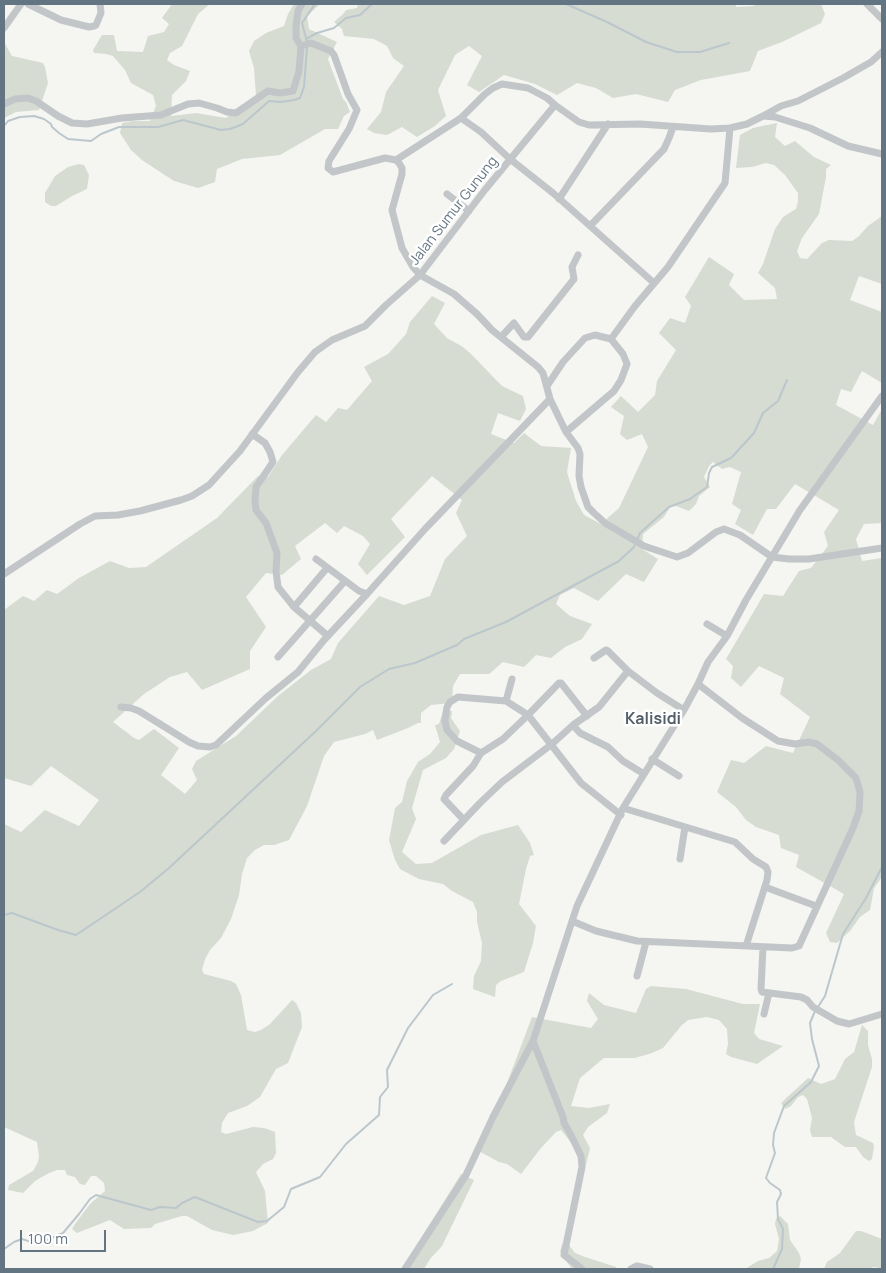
<!DOCTYPE html>
<html>
<head>
<meta charset="utf-8">
<style>
	body { margin:0 }
	#map { position:relative; width:886px; height:1273px; overflow:hidden; background:#f5f5f1; font-family:Manrope,sans-serif }
	canvas { display:block }
	.frame { position:absolute; inset:0; border:5px solid #637583; pointer-events:none }
	.scale { position:absolute; left:20px; top:1230px; width:86px; height:22px; box-sizing:border-box; border:2px solid #637583; border-top:0; padding-left:6px; font-size:15px; line-height:18px; white-space:nowrap; color:#637583; -webkit-text-stroke:4px #fff; paint-order:stroke }
</style>
</head>
<body>
<div id="map">
<canvas width="886" height="1273"></canvas>
<div class="frame"></div>
<div class="scale">100 m</div>
</div>
<script>
const context = document.querySelector('canvas').getContext('2d');
context.lineJoin = 'round';
function paint(path, color) {
  context.fillStyle = color;
  context.fill(path, 'evenodd');
}
function shape(rows) {
  const path = new Path2D();
  for (const r of rows) {
    path.moveTo(r[0], r[1]);
    for (let i = 2; i < r.length; i += 2) path.lineTo(r[i], r[i + 1]);
  }
  return path;
}
function trace(path, color, width, dash) {
  context.strokeStyle = color;
  context.lineWidth = width;
  context.lineCap = dash ? 'butt' : 'round';
  context.setLineDash(dash || []);
  context.stroke(path);
}
function write(font, color, halo, rows, align = 'center') {
  context.font = font + ' Manrope,sans-serif';
  context.lineWidth = 5;
  context.setLineDash([]);
  context.textBaseline = 'middle';
  context.strokeStyle = halo;
  context.fillStyle = color;
  for (const [text, x, y, turn = 0] of rows) {
    context.save();
    context.translate(x, y);
    context.rotate((+turn || 0) * Math.PI / 180);
    context.textAlign = isNaN(turn) ? turn : align;
    if (halo) context.strokeText(text, 0, 0);
    context.fillText(text, 0, 0);
    context.restore();
  }
}
paint(shape([
	[172,4,210,4,198,14,182,46,170,53,167,60,174,65,190,71,186,81,172,95,171,116,196,113,226,118,256,96,254,68,249,51,254,41,266,33,284,26,288,14,294,4,320,4,307,16,309,29,337,42,328,59,343,99,346,102,350,112,344,116,338,129,325,129,280,155,242,159,217,169,215,182,198,188,174,181,142,160,131,150,120,133,122,123,132,121,150,121,156,106,153,95,131,83,125,70,113,56,106,54,94,53,93,50,102,35,114,35,117,51,143,52,148,36,164,32,169,24,162,18],
	[358,4,736,4,736,7,753,6,756,4,821,4,825,14,821,23,782,42,758,51,750,71,701,80,675,90,668,102,636,94,613,98,596,88,577,83,557,95,535,84,504,75,479,92,467,85,482,56,469,46,455,55,438,90,446,116,435,126,417,137,402,127,387,135,374,133,367,129,381,112,386,92,404,66,393,58,387,46,374,39,344,36,342,29,334,22,343,14,346,10,357,8],
	[4,42,12,56,43,63,45,67,48,83,39,110,16,112,4,118],
	[777,123,775,137,785,146,795,141,814,157,831,165,826,169,826,177,819,214,802,238,797,251,800,258,807,259,822,243,829,240,852,241,858,237,868,226,882,216,882,284,859,276,850,300,882,312,882,383,862,371,851,392,841,389,836,405,873,425,882,409,882,523,864,524,856,539,862,561,882,558,882,877,874,888,870,910,860,917,850,931,837,943,830,942,826,933,844,894,796,867,799,855,781,848,779,835,756,827,746,820,736,807,717,792,731,760,744,763,766,746,793,753,810,717,780,694,784,678,759,666,741,687,731,678,733,666,726,659,764,594,783,596,799,571,811,568,828,546,824,532,839,510,795,484,776,509,767,509,753,535,735,524,741,510,732,504,741,472,730,467,722,469,713,462,709,466,704,477,710,487,699,496,696,504,689,511,676,506,670,507,664,517,643,534,642,549,658,559,644,582,626,574,598,601,574,588,560,595,556,604,570,616,592,624,582,639,565,647,551,658,536,655,524,667,503,662,489,674,460,674,453,686,452,703,431,705,421,713,421,723,418,723,408,728,377,740,373,730,365,734,334,742,324,756,307,806,289,840,274,845,264,845,255,850,247,858,242,874,239,895,231,919,221,938,210,950,205,959,202,970,204,974,231,981,236,984,241,995,247,1030,255,1032,261,1030,270,1024,292,1000,296,1003,301,1013,302,1027,288,1063,276,1069,260,1097,247,1106,228,1113,222,1123,221,1132,226,1134,253,1127,264,1128,275,1132,276,1153,273,1159,263,1164,256,1172,265,1191,268,1223,253,1231,233,1235,212,1230,187,1216,182,1216,155,1224,151,1228,124,1229,110,1220,77,1233,72,1229,75,1224,90,1204,105,1191,104,1183,96,1176,91,1176,85,1185,80,1184,75,1177,67,1175,65,1170,57,1170,47,1174,35,1181,23,1193,8,1190,9,1185,33,1171,38,1162,39,1157,37,1142,4,1127,4,824,21,832,45,810,79,826,99,800,51,766,31,786,4,778,4,610,23,596,34,601,47,590,57,594,79,578,110,561,129,568,146,567,217,518,258,476,268,477,282,455,316,415,326,422,338,408,347,410,372,381,364,367,388,354,406,334,410,322,432,296,445,303,434,324,447,338,463,347,471,354,502,386,523,396,526,409,520,421,498,413,491,434,514,443,524,433,541,446,571,448,567,472,576,501,584,515,601,524,619,508,648,447,642,434,627,440,620,434,624,416,611,407,621,396,638,412,655,395,657,381,676,350,659,333,670,318,685,323,691,306,685,297,709,257,734,274,729,285,744,300,777,299,775,288,758,273,763,264,775,229,783,217,796,209,798,201,798,193,785,175,774,165,766,163,752,167,736,168,740,135,753,128],
	[432,476,462,500,456,513,467,536,445,559,430,596,404,605,379,596,338,643,331,659,311,670,278,696,236,736,196,761,192,769,197,780,185,794,161,775,179,748,154,729,139,740,134,738,113,722,144,694,170,677,187,672,202,690,250,669,250,651,266,627,246,597,266,573,282,575,301,559,295,546,325,523,337,533,344,526,363,536,370,544,358,564,367,575,405,537,391,519],
	[79,164,84,165,89,175,87,189,72,196,56,206,51,206,45,202,45,193,55,176,68,167],
	[443,711,452,711,451,718,460,731,454,749,446,758,423,770,412,808,416,819,402,852,416,864,432,863,481,835,518,825,530,843,534,855,530,856,526,869,519,904,536,926,533,943,524,972,501,981,496,985,495,997,473,989,474,976,481,961,482,943,477,922,477,912,473,902,452,891,443,884,419,879,400,869,395,860,389,840,395,808,402,802,407,781,418,762,430,754,440,742,435,725,439,724],
	[651,986,686,989,743,1004,760,1004,754,1033,759,1039,783,1046,757,1064,731,1057,726,1054,728,1044,727,1029,719,1020,707,1017,688,1020,681,1026,663,1048,652,1053,635,1058,604,1058,580,1078,571,1106,589,1108,610,1104,607,1113,588,1127,583,1135,590,1148,586,1165,580,1169,579,1157,573,1145,561,1130,556,1132,541,1148,521,1174,507,1164,499,1162,475,1149,504,1091,532,1017,591,1028,598,1019,587,1001,589,993,604,1005,636,1013,646,989],
	[862,1025,868,1031,868,1045,872,1059,872,1067,854,1122,856,1135,873,1143,874,1146,872,1159,869,1161,863,1157,856,1147,845,1147,831,1137,812,1137,810,1130,812,1118,807,1099,803,1095,798,1097,791,1106,785,1109,781,1103,808,1078,821,1084,835,1079,845,1059,854,1052],
	[461,1174,474,1180,442,1246,430,1259,424,1269,402,1269],
	[780,1216,788,1224,790,1240,799,1253,801,1259,799,1269,745,1269,758,1261,769,1258,777,1251,779,1239,775,1224,776,1219],
	[856,1231,861,1231,882,1239,882,1269,875,1267,865,1269,824,1269,827,1262,840,1253],
	[562,1244,569,1245,575,1253,585,1257,616,1267,617,1269,572,1269,560,1252]
]), '#d6dcd2');
trace(shape([
	[566,4,607,22,646,42,677,52,700,52,729,43],
	[306,39,317,33,334,28,346,18,360,15,372,4],
	[307,42,302,23,315,4],
	[4,126,8,121,20,117,34,116,44,119,51,124,52,127,59,133,68,139,91,141,101,134,119,127,158,127,183,120,221,130,230,129,243,124,269,101,281,102,294,100,300,98,304,87,307,47],
	[637,540,640,533,669,507,690,499,707,487,709,473,712,467,731,458,754,433,763,413,778,401,787,380],
	[4,915,12,913,58,930,76,935,140,892,169,868,316,731,360,687,389,669,415,663,457,645,464,639,506,622,619,561,633,548,635,545],
	[818,1007,825,996,843,934,866,898,882,867],
	[4,1249,14,1242,22,1239,38,1244,63,1233,79,1214,90,1199,96,1195,151,1210,160,1207,176,1208,182,1203,195,1197,258,1222,267,1221,284,1207,291,1189,320,1177,346,1144,379,1115,380,1097,388,1087,387,1070,408,1028,433,995,452,984],
	[773,1269,782,1249,783,1229,778,1219,777,1202,781,1194,780,1190,770,1183,766,1178,775,1153,773,1145,774,1133,784,1106,811,1082,819,1066,812,1039,810,1023,815,1011]
]), '#bbc7cc', 2);
trace(shape([
	[28,4,61,20,89,27,94,26,96,25,101,13,100,4],
	[302,4,298,11,296,26,296,38,301,46,311,43,331,51,334,55,348,94,357,110,349,129,329,161,328,168,333,172,385,158,396,160,399,163,402,168,402,174,392,210,402,248,413,267,420,275,454,294,477,314,492,330,538,367,543,373,550,399,566,432,578,448,580,454,579,476,581,487,588,507,594,513,605,523,644,546,677,557,688,553,716,532,724,529,740,535,772,557,789,559,809,559,882,548],
	[867,4,882,19],
	[4,28,21,4],
	[4,104,15,99,28,98,36,101,58,116,72,123,87,124,122,118,161,115,188,104,199,103,217,108,227,112,236,113,268,91,280,93,293,91,299,71,301,46],
	[763,116,781,106,798,101,843,78,871,62,882,52],
	[461,118,485,94,493,88,502,84,528,88,547,98,555,105],
	[396,160,461,118,481,132,510,159,553,193,654,283],
	[447,194,469,211],
	[559,199,608,124],
	[590,226,664,149,669,138,673,127],
	[501,337,514,323,524,337,528,337,574,279,572,267,578,255],
	[547,386,563,362,585,338,595,335,611,339],
	[566,432,614,391,621,380,627,364,623,354,611,339,635,306,668,267,725,183,730,128],
	[252,434,265,443,270,452,273,462,256,487,255,501,256,510,266,523,277,553,276,571,278,587,294,607,328,636],
	[316,559,359,591,367,594,425,529,550,399],
	[4,574,80,524,95,516,118,515,140,511,181,500,192,496,209,485,240,451,298,372,315,352,332,340,365,326,386,305,420,275,484,191,555,105,579,122,589,125,640,124,711,129,730,128,747,124,763,116,775,117,810,128,848,146,882,154],
	[294,607,327,568],
	[707,624,727,636],
	[278,657,345,581],
	[594,658,606,650,608,651,628,671,657,693,684,710],
	[506,701,512,679],
	[121,707,131,708,139,711,189,742,198,746,210,747,216,745,266,698,298,672,324,640,367,594],
	[587,716,561,683,559,683,528,715,503,739,481,753,457,741,447,730,445,721,447,707,450,702,458,697,506,701,528,715,581,783,621,815],
	[573,725,580,733,608,747,623,761,644,774],
	[652,759,679,776],
	[623,808,735,842,753,859,766,867,768,872,767,880,746,946],
	[464,820,444,799,446,795,473,766,481,753],
	[444,841,480,803,502,782,552,744,573,725,599,707,628,671],
	[680,859,685,827],
	[765,887,816,906],
	[572,921,596,931,637,941,792,948,799,946,853,828,859,811,860,792,856,778,838,760,817,744,809,742,795,744,778,741,742,718,698,684],
	[763,947,761,989,762,992,801,997,807,1000,813,1007,837,1021,849,1024,882,1014],
	[637,976,646,942],
	[764,1014,769,993],
	[533,1041,563,1117,564,1123,571,1135,581,1156,582,1167,564,1255,582,1269],
	[405,1269,466,1175,493,1117,533,1041,577,906,623,808,684,710,698,684,708,662,727,636,746,600,800,510,882,396],
	[631,1269,637,1266,650,1269]
]), '#c2c6c9', 7);
write('14px', '#637583', '#fff', [
	["Jalan Sumur Gunung",454,211,-52]
]);
write('bold 16px', '#515e68', '#fff', [
	["Kalisidi",653,720]
]);
</script>
</body>
</html>
